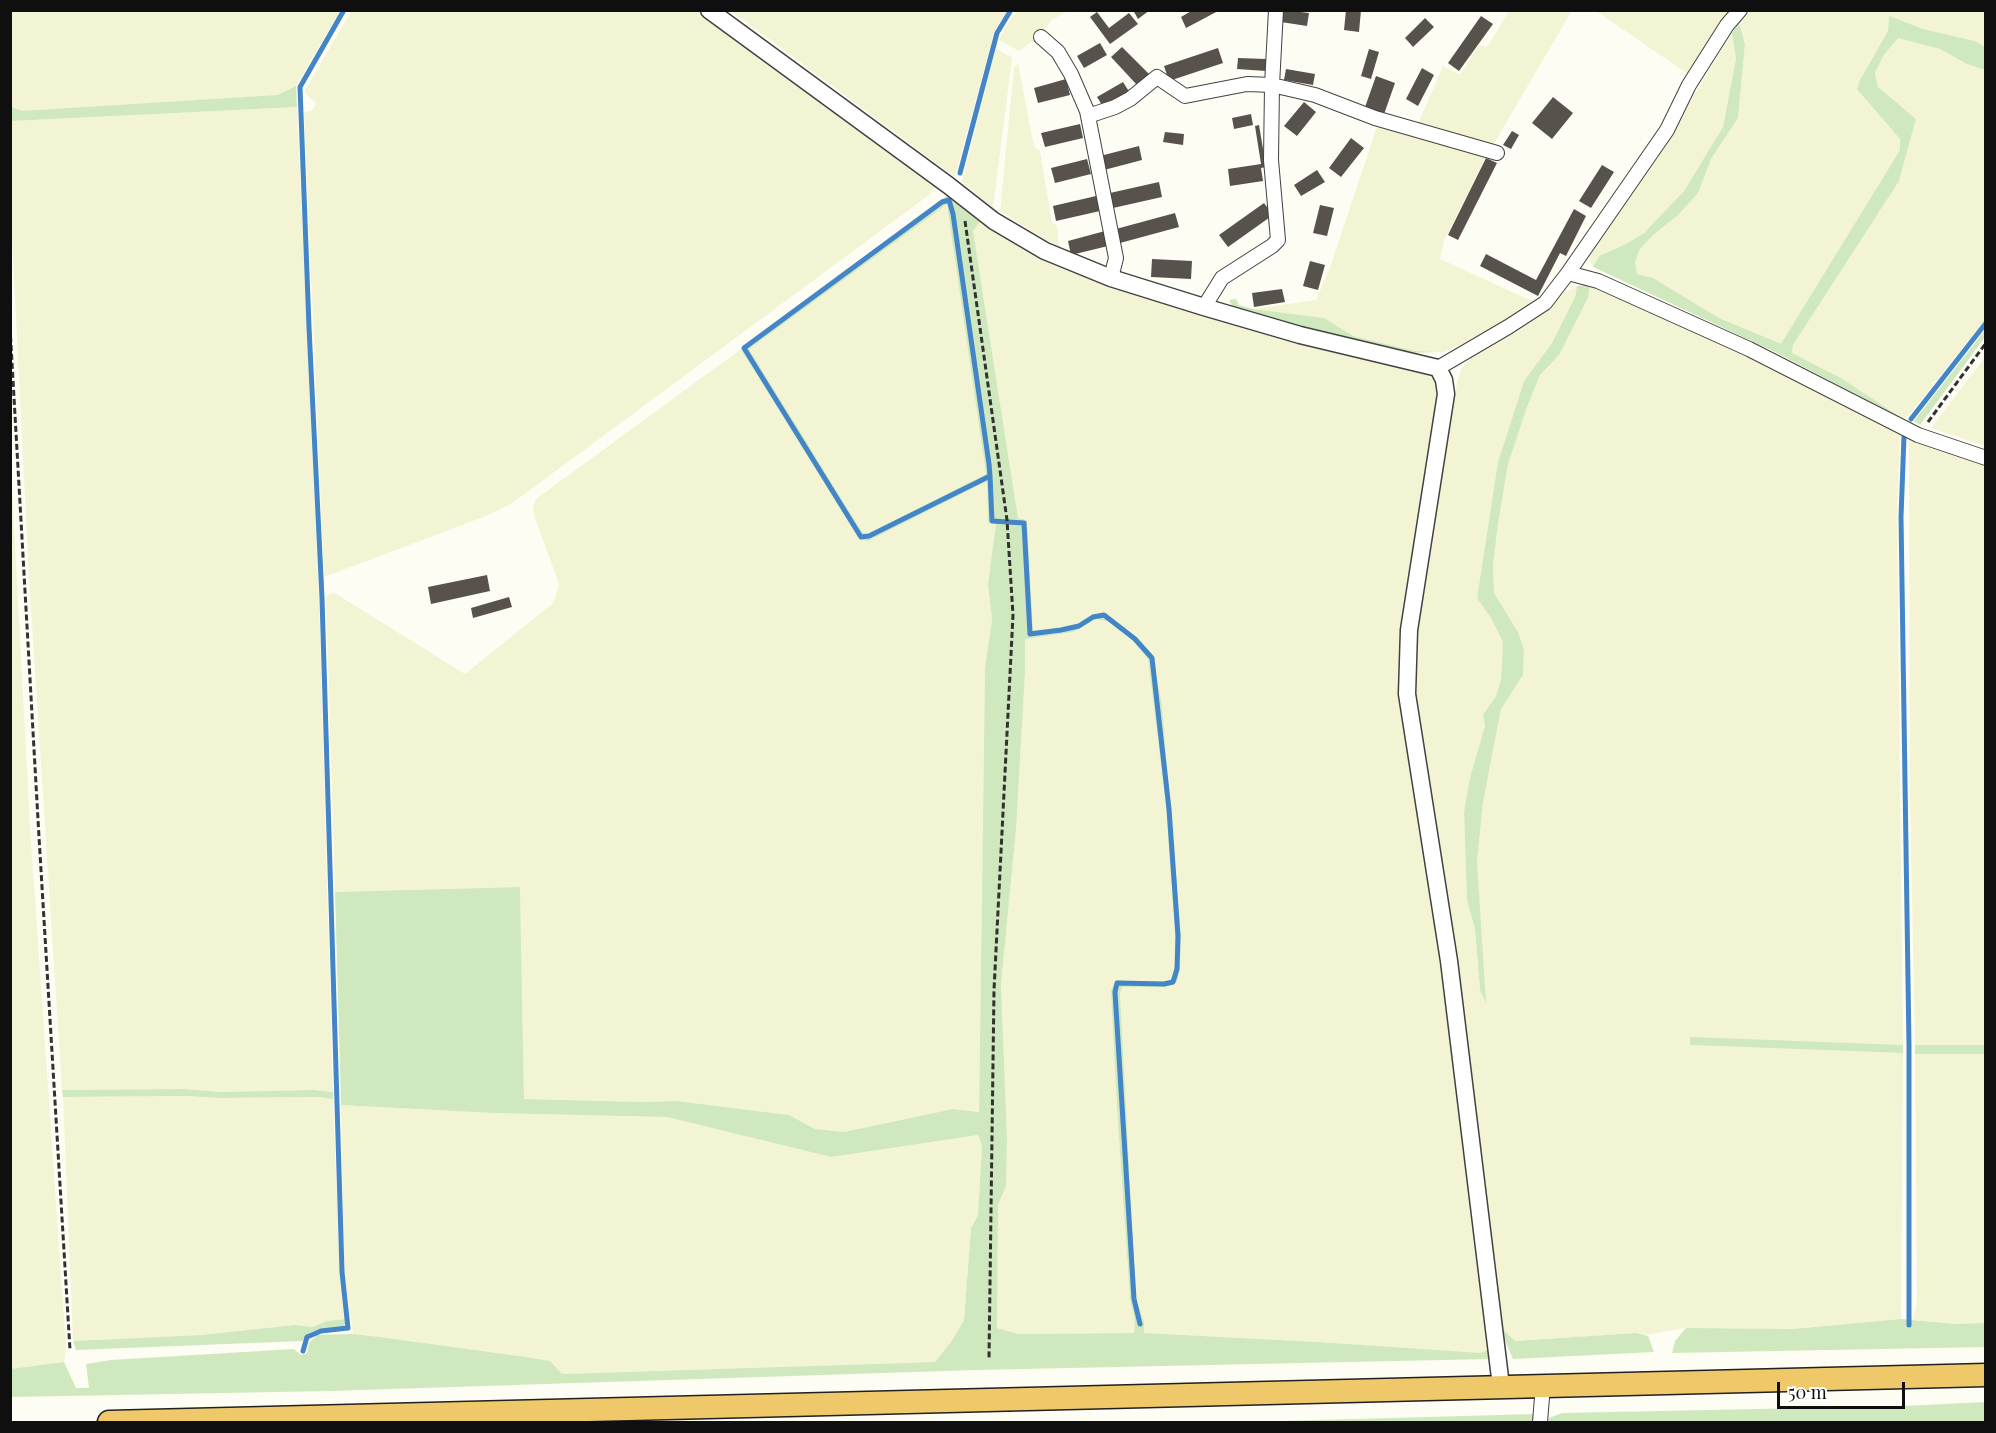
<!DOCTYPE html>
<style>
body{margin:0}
#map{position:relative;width:1996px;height:1433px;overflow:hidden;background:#fefdf3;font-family:"Playfair Display",serif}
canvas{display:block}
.frame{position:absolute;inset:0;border:12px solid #0f0f0f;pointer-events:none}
.scale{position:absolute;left:1777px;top:1382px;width:128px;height:27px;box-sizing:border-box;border:3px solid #0f0f0f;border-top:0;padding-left:8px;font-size:18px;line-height:21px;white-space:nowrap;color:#0f0f0f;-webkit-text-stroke:4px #fff;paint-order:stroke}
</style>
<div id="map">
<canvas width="1996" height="1433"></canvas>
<div class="frame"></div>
<div class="scale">50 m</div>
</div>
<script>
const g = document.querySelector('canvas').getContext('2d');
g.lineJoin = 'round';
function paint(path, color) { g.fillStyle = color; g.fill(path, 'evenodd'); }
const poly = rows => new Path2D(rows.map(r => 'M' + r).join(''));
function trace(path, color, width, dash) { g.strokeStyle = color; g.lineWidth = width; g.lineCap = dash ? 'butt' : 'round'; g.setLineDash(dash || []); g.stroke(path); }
const farmland = poly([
 [1569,10,1571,12,1492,147,1418,124,1443,66,1460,75,1479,45,1487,47,1509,11],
 [11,11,340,11,296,86,277,95,21,112,11,107],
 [351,11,697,11,934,187,929,195,511,504,486,516,324,577,304,112,312,111,316,103,304,92],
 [731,11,1008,11,994,32,955,177],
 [1016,11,1067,11,1052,20,1037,38,1019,51,999,40,1002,33],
 [1596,11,1733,11,1717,29,1688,74],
 [1750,11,1985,11,1985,47,1975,41,1923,29,1889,17,1888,31,1860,80,1857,88,1900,139,1900,150,1781,345,1719,318,1653,278,1637,274,1635,262,1640,249,1653,235,1677,216,1711,159,1738,118,1745,44,1739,23],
 [1732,33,1736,59,1723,127,1684,191,1644,233,1626,244,1599,256,1593,267,1589,258,1593,248,1672,131],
 [1898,38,1940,49,1967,64,1985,70,1985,320,1907,417,1903,419,1841,378,1792,353,1793,345,1899,181,1916,119,1878,87,1875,73,1883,56],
 [996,48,1012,58,993,208,962,182],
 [1018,63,1034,147,1040,151,1052,222,1057,226,1059,248,1000,211,1014,68],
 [297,107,319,599,333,1092,314,1090,220,1092,184,1089,62,1090,29,577,11,218,10,121],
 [1378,124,1486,156,1444,241,1440,259,1534,302,1505,322,1445,352,1415,351,1352,336,1324,318,1253,309,1316,300,1331,265],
 [947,203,986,474,868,534,862,532,749,349],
 [980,222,1065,268,1434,375,1440,387,1402,663,1491,1349,1480,1354,1318,1342,1144,1333,1144,1322,1136,1298,1120,993,1121,987,1164,987,1173,985,1181,935,1162,705,1153,658,1105,613,1093,614,1076,624,1059,628,1033,630,1027,520,1018,518,973,231],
 [1590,284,1780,368,1900,434,1897,518,1903,1045,1690,1038,1690,1045,1903,1053,1901,1319,1793,1329,1686,1328,1644,1335,1636,1333,1515,1341,1498,1323,1415,697,1414,665,1420,613,1454,395,1461,369,1475,353,1553,299,1577,286,1575,297,1552,343,1524,381,1498,462,1477,597,1491,618,1503,642,1501,680,1496,696,1483,715,1485,726,1464,812,1467,900,1475,929,1480,990,1485,1001,1477,862,1483,801,1501,709,1523,675,1524,649,1518,632,1494,593,1493,565,1498,524,1508,464,1527,407,1540,375,1559,355,1588,298],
 [741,349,859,539,868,540,987,480,988,523,996,524,988,584,992,620,985,667,979,1112,953,1109,844,1132,815,1129,789,1115,677,1101,642,1102,524,1099,520,887,335,892,326,597,333,592,465,674,552,604,556,595,559,584,535,518,533,507,536,499],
 [1985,357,1985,446,1931,428],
 [1909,438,1985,464,1985,1045,1915,1045,1910,800],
 [10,450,30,827,66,1347,64,1362,11,1369],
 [1096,619,1110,622,1131,639,1148,659,1166,806,1175,935,1175,966,1171,979,1164,982,1116,980,1118,1124,1130,1299,1135,1321,1134,1333,1018,1334,997,1328,998,1204,1006,1186,1007,1140,1001,984,1016,829,1025,673,1025,639,1073,632],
 [1915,1054,1985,1054,1985,1323,1955,1324,1913,1320,1917,1301],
 [186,1096,220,1098,319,1097,333,1099,340,1276,346,1319,327,1321,312,1327,295,1325,201,1335,73,1341,63,1097],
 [341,1105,493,1113,667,1117,831,1157,978,1135,982,1146,978,1215,971,1228,964,1320,951,1342,935,1362,562,1374,549,1361,353,1334,344,1271]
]);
const green = poly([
 [1889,16,1923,29,1975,41,1985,47,1985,70,1967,64,1940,49,1898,38,1883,56,1875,73,1878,87,1916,119,1899,181,1793,345,1792,353,1841,378,1903,419,1775,352,1593,267,1599,256,1626,244,1644,233,1684,191,1723,127,1736,59,1732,33,1739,23,1745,44,1738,118,1711,159,1698,193,1677,216,1653,235,1640,249,1635,262,1637,274,1653,278,1719,318,1781,344,1900,150,1900,139,1857,89,1860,80,1888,31],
 [296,86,297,107,11,121,11,107,22,111,277,95],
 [948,195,980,222,973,231,1018,518,1027,520,1033,630,1059,628,1076,624,1093,614,1105,613,1135,636,1153,658,1162,705,1181,935,1180,969,1177,981,1173,985,1164,987,1122,987,1120,993,1136,1298,1144,1322,1144,1333,1318,1342,1480,1353,1491,1349,1489,1359,976,1370,330,1391,11,1397,10,1369,64,1362,76,1388,89,1388,86,1364,111,1360,294,1349,301,1355,307,1353,309,1343,317,1335,353,1334,379,1337,525,1357,550,1361,562,1374,935,1362,951,1342,964,1320,971,1228,978,1215,982,1146,978,1135,831,1157,667,1117,493,1113,341,1105,335,892,520,887,524,1099,642,1102,677,1101,789,1115,815,1129,844,1132,953,1109,979,1112,985,667,992,620,988,584,996,524,988,523,987,481,868,541,859,539,741,349],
 [947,204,986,474,868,534,862,532,749,349],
 [1096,619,1110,622,1131,639,1148,659,1166,806,1175,935,1175,966,1171,979,1164,982,1116,980,1111,991,1118,1124,1130,1299,1135,1321,1134,1333,1018,1334,997,1328,998,1205,1006,1186,1007,1140,1001,984,1016,829,1025,673,1025,639,1073,632],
 [1590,284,1588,298,1559,355,1540,375,1527,407,1508,464,1498,524,1493,565,1494,593,1518,632,1524,649,1523,675,1501,709,1483,802,1477,862,1486,1003,1480,990,1475,929,1467,900,1464,812,1470,778,1485,726,1483,715,1496,696,1501,680,1503,642,1491,618,1477,598,1498,462,1524,381,1552,343,1575,297,1577,286],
 [1236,299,1239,305,1253,309,1324,318,1353,336,1415,351,1438,352,1410,353,1351,340,1256,314,1232,306,1229,300],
 [1985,330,1985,337,1920,425,1914,421],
 [1690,1037,1903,1045,1903,1053,1690,1045],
 [1915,1045,1985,1045,1985,1054,1915,1054],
 [184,1089,220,1092,314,1090,333,1092,333,1099,319,1097,220,1098,186,1096,63,1097,62,1090],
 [346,1319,345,1327,320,1329,309,1333,302,1341,76,1350,73,1341,201,1335,295,1325,312,1327,327,1321],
 [1901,1319,1955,1324,1985,1323,1985,1347,1672,1353,1675,1341,1686,1328,1793,1329],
 [1498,1324,1515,1341,1636,1333,1648,1336,1654,1352,1513,1359],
 [1985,1402,1985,1422,1548,1422,1549,1418,1562,1413,1904,1406],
 [1536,1414,1536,1422,1246,1422]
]);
const stream = poly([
 [960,173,997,33,1011,10],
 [1911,419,1986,323],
 [1904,436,1901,517,1909,1046,1909,1325],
 [990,476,869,536,861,537,744,348,942,202,949,200,953,214,989,464,990,476,992,521,1024,523,1030,634,1061,630,1079,626,1093,617,1104,615,1135,639,1152,658,1169,809,1178,936,1177,969,1173,982,1164,984,1117,983,1115,992,1134,1299,1140,1324],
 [303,1351,307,1337,321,1331,348,1328,342,1272,322,598,309,327,300,87,344,10]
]);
const building = poly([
 [1133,10,1150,10,1138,19],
 [1193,10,1220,10,1186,28,1181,17],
 [1283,10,1309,13,1307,26,1281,22],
 [1346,10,1361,10,1359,32,1344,30],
 [1097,12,1109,28,1129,13,1138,24,1110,44,1090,17],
 [1481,16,1493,24,1459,71,1448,63],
 [1425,18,1434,27,1413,47,1405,38],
 [1100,43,1107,55,1084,68,1077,56],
 [1122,47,1149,74,1137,85,1111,57],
 [1218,48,1223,63,1169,81,1164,66],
 [1369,49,1379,52,1371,79,1361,76],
 [1238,58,1266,59,1266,71,1237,69],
 [1422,68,1434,75,1418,106,1406,99],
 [1286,69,1315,74,1313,85,1284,80],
 [1376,76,1395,83,1383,117,1364,110],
 [1066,79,1070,95,1038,103,1034,88],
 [1123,82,1130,93,1104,108,1097,97],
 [1553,97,1573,113,1552,139,1532,123],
 [1304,102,1316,112,1297,136,1284,126],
 [1251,114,1253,125,1234,129,1232,118],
 [1080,124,1083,138,1045,147,1041,133],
 [1259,125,1266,167,1261,168,1263,181,1230,186,1228,169,1261,164,1255,126],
 [1512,131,1519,135,1511,149,1503,145],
 [1165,132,1184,134,1183,145,1163,142],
 [1351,138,1364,148,1341,177,1329,168],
 [1139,146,1142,160,1104,170,1100,156],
 [1486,158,1497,163,1458,240,1448,235],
 [1087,159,1091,174,1055,183,1051,168],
 [1602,165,1614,172,1591,208,1579,201],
 [1317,170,1325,182,1301,196,1294,185],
 [1159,182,1162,197,1113,208,1110,193],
 [1096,196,1100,211,1056,221,1053,206],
 [1264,203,1273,215,1228,247,1219,235],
 [1320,205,1334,208,1327,236,1313,233],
 [1574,209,1586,216,1566,256,1560,253,1538,296,1480,266,1486,254,1536,280],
 [1175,213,1179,227,1120,243,1116,229],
 [1105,231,1108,246,1071,255,1068,241],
 [1152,259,1192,261,1191,279,1151,277],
 [1310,261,1325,265,1318,290,1303,286],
 [1282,289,1285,302,1254,307,1252,293],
 [487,575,490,591,431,604,428,587],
 [509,597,512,607,473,618,471,608]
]);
const path = poly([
 [965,221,1007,520,1013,615,994,990,989,1358],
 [10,327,39,837,70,1350],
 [1928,422,1986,343]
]);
const minor = poly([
 [1041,37,1058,52,1071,74,1087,111,1116,258,1111,278],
 [1088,116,1115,107,1130,99,1157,77,1185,96,1247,84,1272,85,1315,95,1375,118,1497,153],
 [1568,273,1598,281,1749,349,1918,435,1986,458],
 [1204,307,1222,278,1272,246,1278,240,1271,160,1272,85,1276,10],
 [1438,368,1508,327,1545,303,1568,273,1667,130,1689,85,1727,25,1740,10],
 [1540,1422,1543,1385]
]);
const tertiary = poly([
 [709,10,948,185,994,221,1045,251,1111,278,1204,307,1300,335,1438,368,1444,380,1446,394,1409,630,1407,694,1449,961,1501,1386]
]);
const trunk = poly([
 [109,1422,1986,1375]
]);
paint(farmland, '#f3f4d3');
paint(green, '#cfe8bd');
trace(stream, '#4485c7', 5);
paint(building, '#58524c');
trace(minor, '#424242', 16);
trace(tertiary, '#424242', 19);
trace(trunk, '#202020', 25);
trace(path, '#313131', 3, [6, 3]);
trace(minor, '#fff', 14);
trace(tertiary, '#fff', 16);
trace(trunk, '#efc869', 22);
</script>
